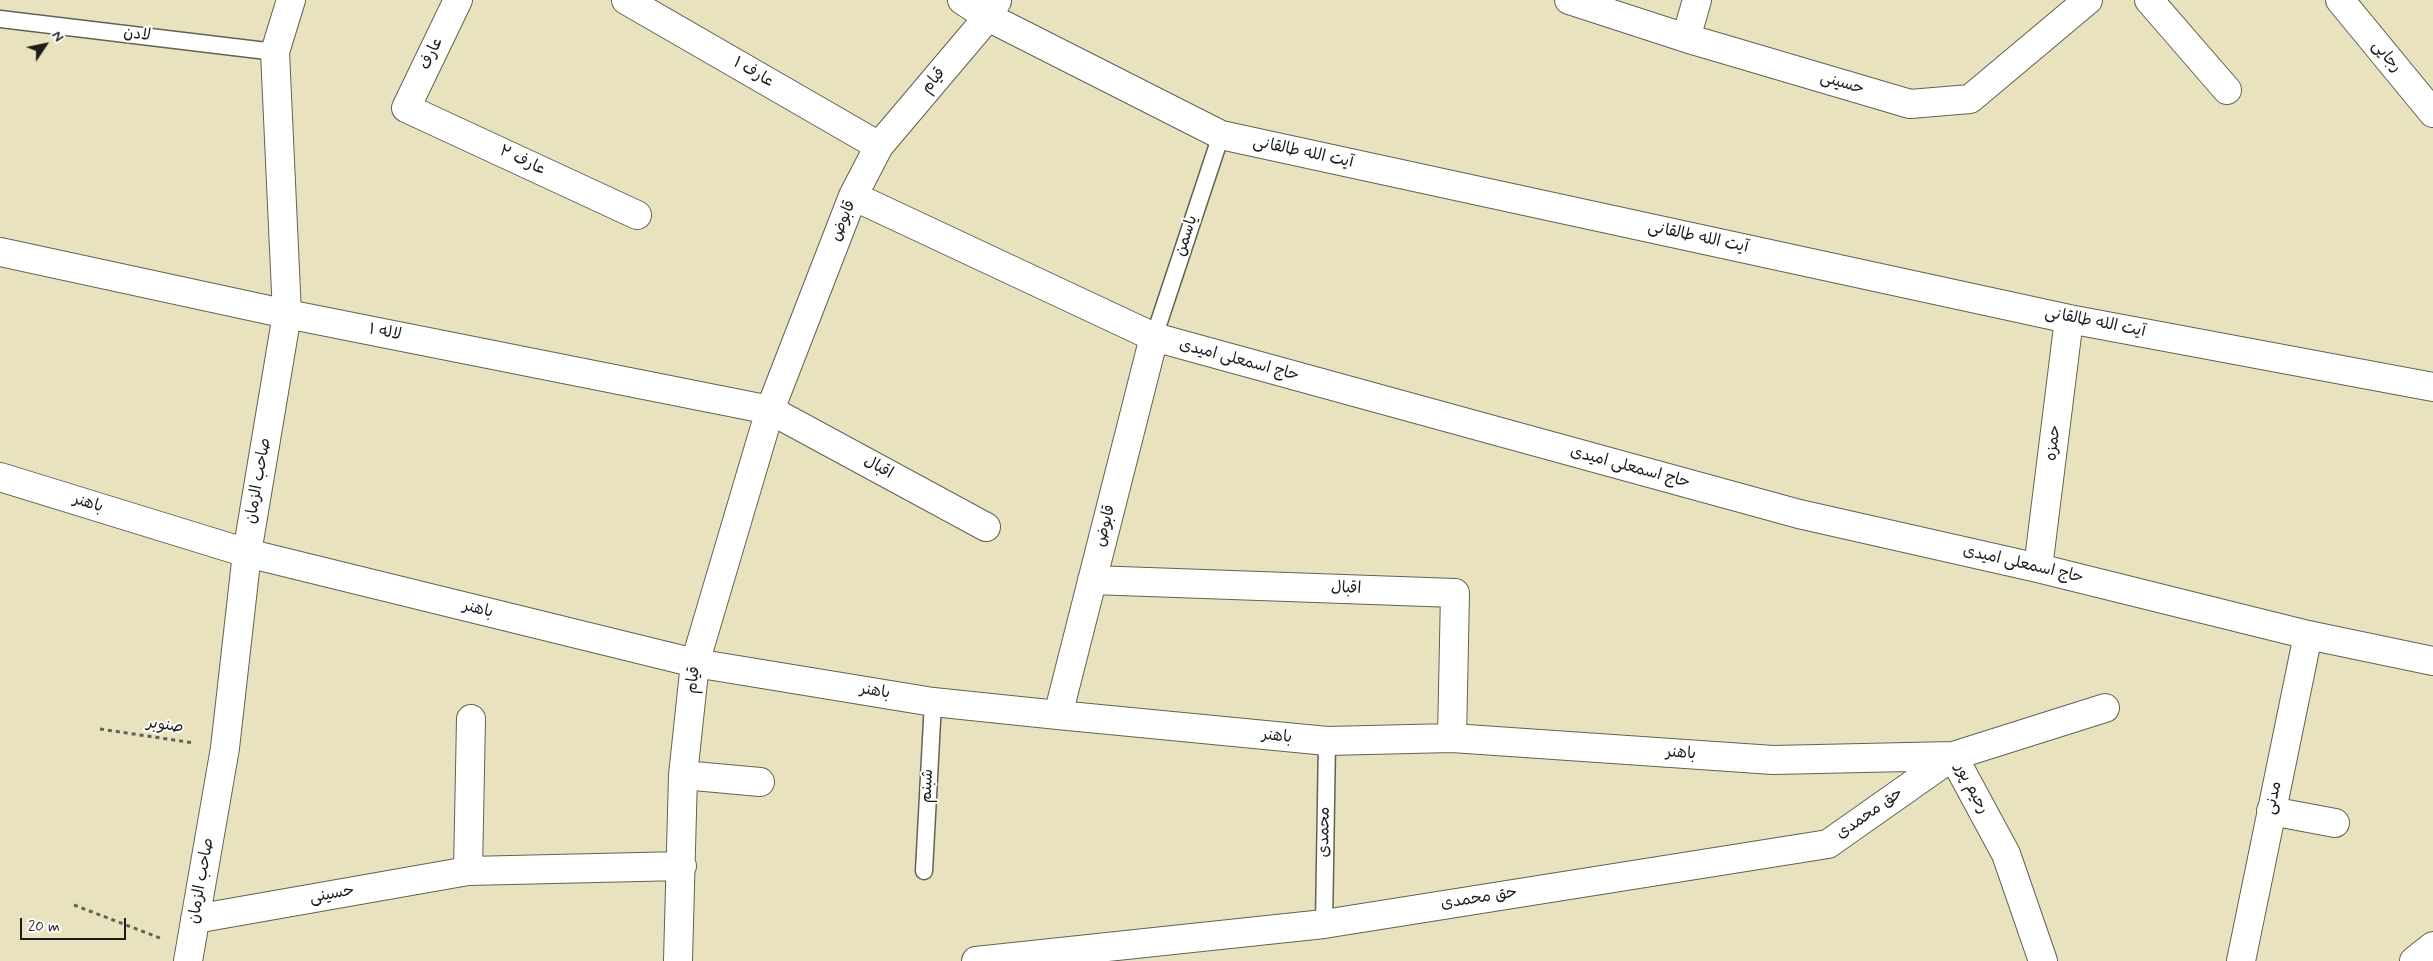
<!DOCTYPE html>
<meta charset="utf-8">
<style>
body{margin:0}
#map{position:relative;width:2433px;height:961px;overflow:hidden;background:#e8e2bf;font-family:Mynerve,sans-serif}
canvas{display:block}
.north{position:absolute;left:20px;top:20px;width:50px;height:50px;-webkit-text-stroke:4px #fff;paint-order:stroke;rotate:56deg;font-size:14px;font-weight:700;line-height:20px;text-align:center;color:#1c1c1c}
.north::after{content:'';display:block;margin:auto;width:18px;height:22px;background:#1c1c1c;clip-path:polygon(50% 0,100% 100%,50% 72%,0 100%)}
.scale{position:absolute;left:20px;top:918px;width:106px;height:22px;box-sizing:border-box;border:2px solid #1c1c1c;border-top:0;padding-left:6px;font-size:15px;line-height:18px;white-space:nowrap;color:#1c1c1c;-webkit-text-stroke:4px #fff;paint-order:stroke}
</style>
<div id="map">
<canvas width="2433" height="961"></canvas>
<div class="north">N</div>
<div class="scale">20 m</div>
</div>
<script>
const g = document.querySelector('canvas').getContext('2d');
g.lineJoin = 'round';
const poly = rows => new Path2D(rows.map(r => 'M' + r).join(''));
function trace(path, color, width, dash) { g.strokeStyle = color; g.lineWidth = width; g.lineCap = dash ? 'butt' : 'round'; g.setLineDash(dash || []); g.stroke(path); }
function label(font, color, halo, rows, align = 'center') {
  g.font = font + ' Mynerve,"Playpen Sans Arabic",sans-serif'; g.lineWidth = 4; g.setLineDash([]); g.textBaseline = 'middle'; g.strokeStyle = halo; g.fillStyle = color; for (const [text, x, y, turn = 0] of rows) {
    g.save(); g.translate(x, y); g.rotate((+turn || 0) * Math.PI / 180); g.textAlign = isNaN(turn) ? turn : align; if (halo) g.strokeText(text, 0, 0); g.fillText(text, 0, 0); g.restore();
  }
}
const path = poly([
 [100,729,194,743],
 [74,905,160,938]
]);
const lane = poly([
 [0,19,275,52],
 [1154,337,1221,135],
 [924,871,933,702],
 [1324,924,1327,741]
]);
const street = poly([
 [458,0,406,108,637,215],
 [626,0,879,146],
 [962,0,988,17,1221,135,2069,319,2433,387],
 [1569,0,1686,38,1910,104,1970,99,2088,0],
 [2149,0,2227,90],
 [2340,0,2433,113],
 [1686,38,1697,0],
 [853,196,1154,337,1799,514,2038,568,2308,635,2433,661],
 [0,252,287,314,770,410,986,527],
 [0,477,247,553,695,663,933,702,1058,715,1327,741,1452,738,1773,760,1953,756,2105,708],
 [2038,568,2069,319],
 [1092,580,1455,593,1452,738],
 [1058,715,1154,337],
 [1953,756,2006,854,2043,961],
 [683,775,760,782],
 [2271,811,2335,823],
 [468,871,471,719],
 [195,919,468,871,682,866],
 [188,961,225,748,247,553,287,314,275,52,291,0],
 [678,961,683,775,695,663,770,410,853,196,879,146,988,17,997,1],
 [976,961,1324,924,1828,844,1953,756],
 [2241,961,2308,635],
 [2414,961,2433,946]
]);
const streetNames = [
 ["لادن",137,35,7],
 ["عارف",432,54,-64],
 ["رجایی",2386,57,50],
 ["عارف ۱",753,73,30],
 ["قیام",934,81,-50],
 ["حسینی",1842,84,16],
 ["آیت الله طالقانی",1303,153,12],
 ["عارف ۲",522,161,25],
 ["قابوض",844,221,-68],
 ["یاسمن",1187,236,-72],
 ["آیت الله طالقانی",1698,238,12],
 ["آیت الله طالقانی",2095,323,11],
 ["لاله ۱",385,333,11],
 ["حاج اسمعلی امیدی",1239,361,15],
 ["حمزه",2054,443,-83],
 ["اقبال",878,468,29],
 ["حاج اسمعلی امیدی",1630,468,15],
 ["صاحب الزمان",259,481,-80],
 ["باهنر",88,504,17],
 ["قابوض",1106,526,-76],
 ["حاج اسمعلی امیدی",2023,565,13],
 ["اقبال",1346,589,2],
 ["باهنر",478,610,14],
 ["قیام",694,680,-83],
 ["باهنر",875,692,9],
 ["صنوبر",165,726,8],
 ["باهنر",1277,737,6],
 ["باهنر",1681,754,4],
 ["شبنم",928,786,-87],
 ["رحیم پور",1971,789,62],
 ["مدنی",2274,798,-78],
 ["حق محمدی",1870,814,-35],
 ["محمدی",1325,832,-89],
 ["صاحب الزمان",202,881,-80],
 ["حسینی",332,895,-10],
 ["حق محمدی",1479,899,-9]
];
trace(lane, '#636155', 19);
trace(street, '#636155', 30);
trace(path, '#636155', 3, [4, 4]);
trace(lane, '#fff', 16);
trace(street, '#fff', 28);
label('16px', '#1c1c1c', '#fff', streetNames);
</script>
